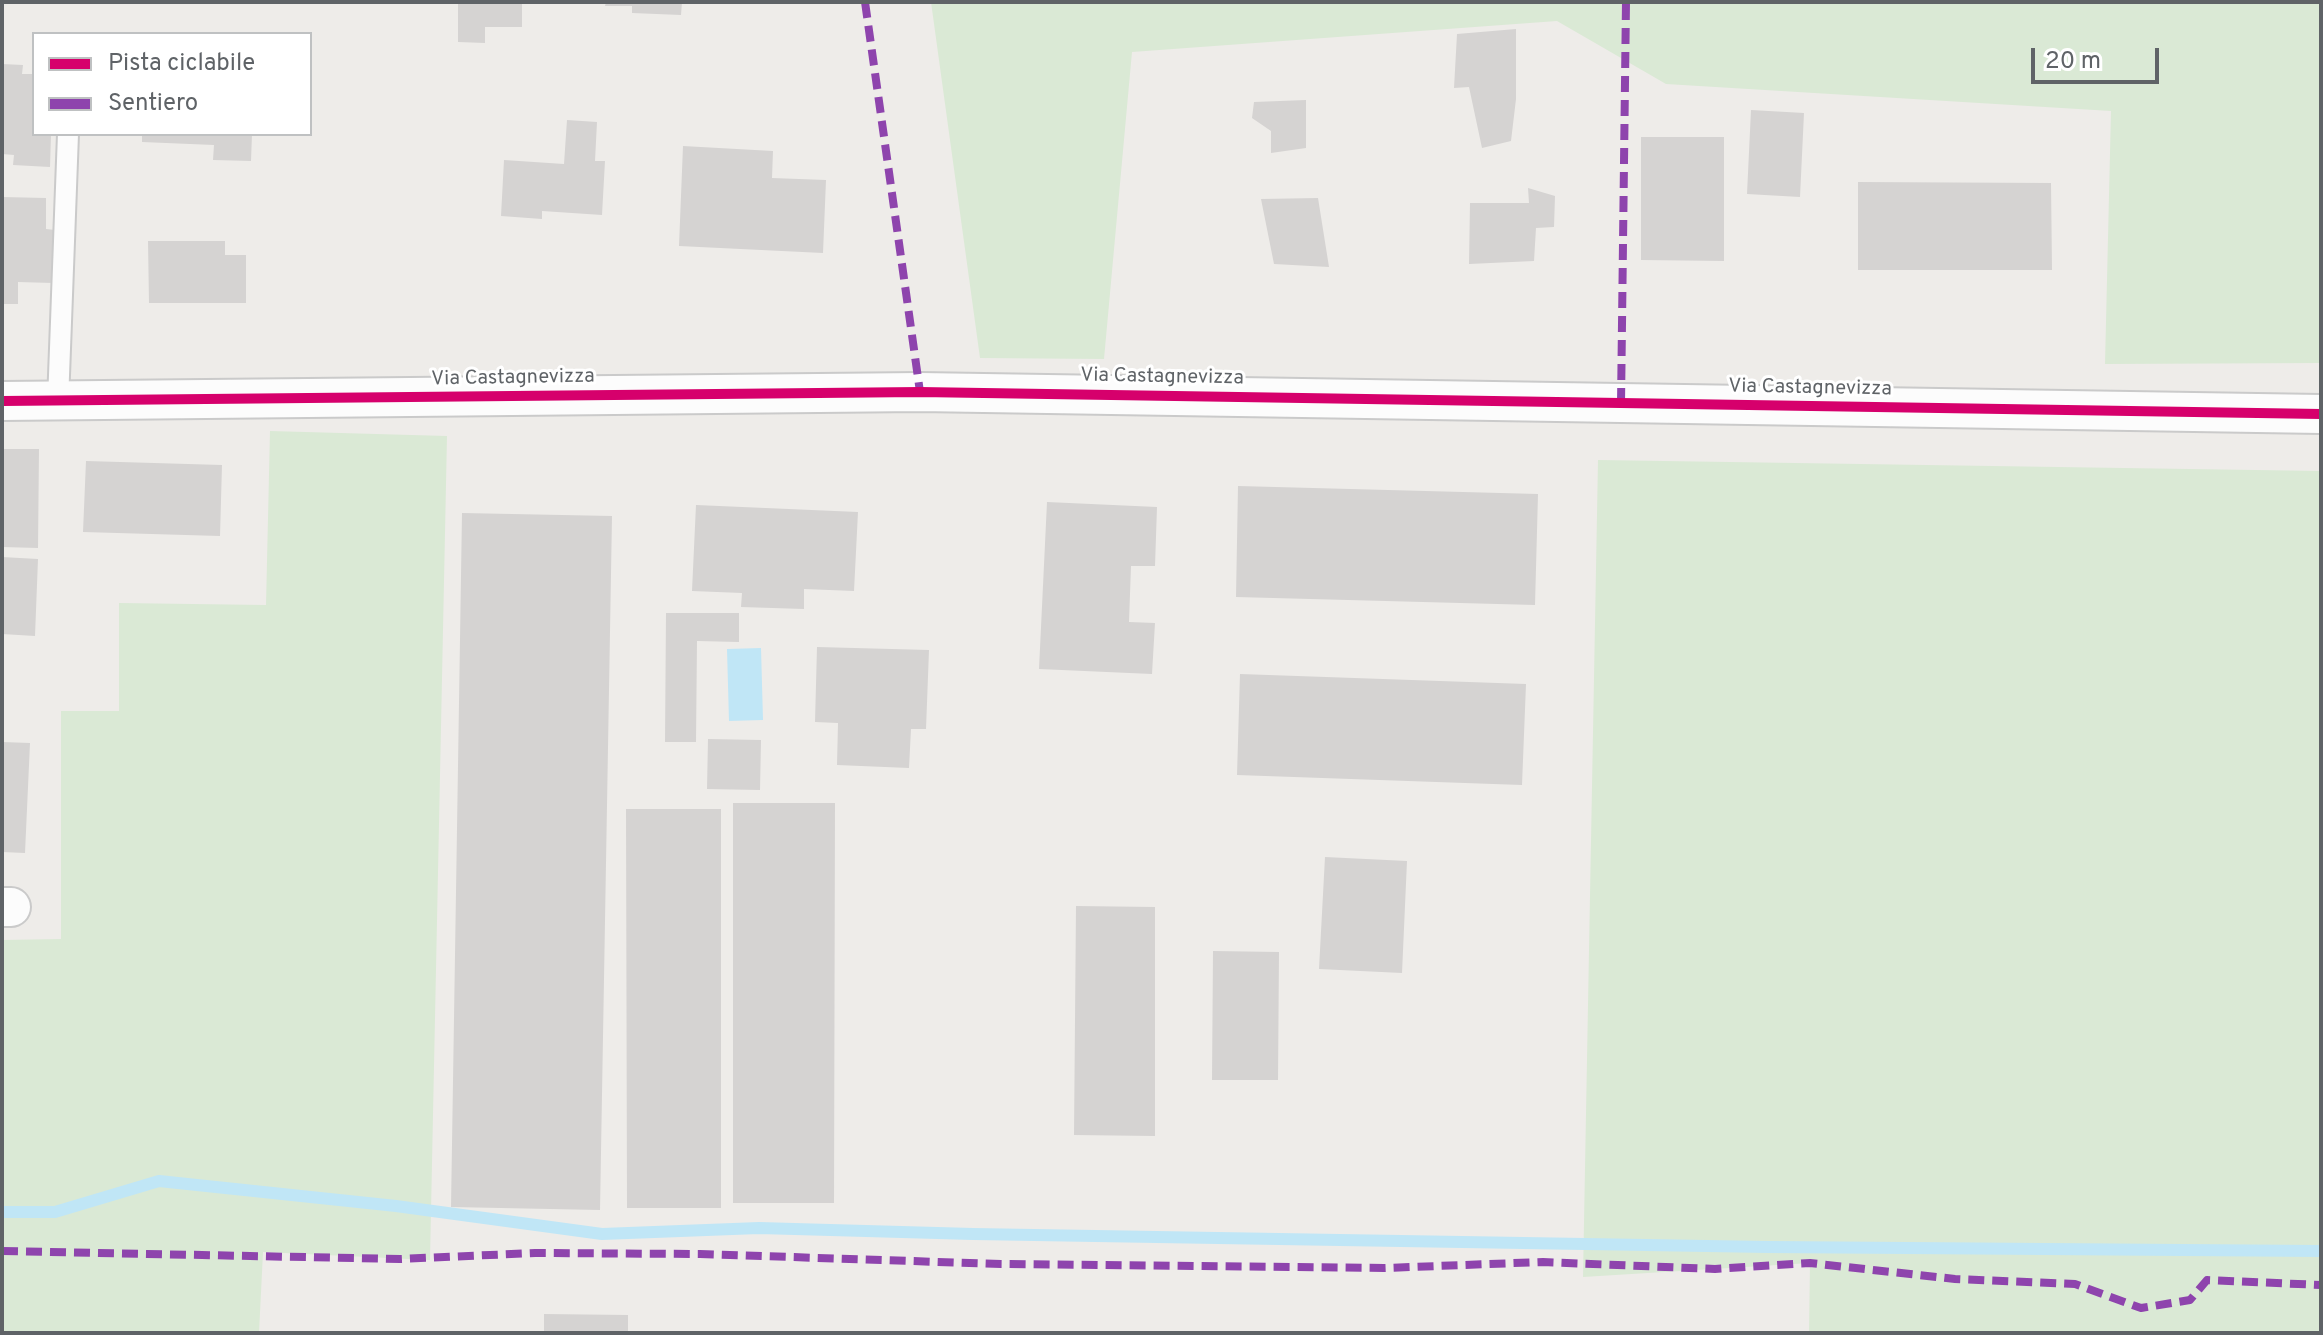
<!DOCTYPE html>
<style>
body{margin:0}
#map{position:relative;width:2323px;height:1335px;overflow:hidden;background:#eeece9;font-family:Overpass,sans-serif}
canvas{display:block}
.frame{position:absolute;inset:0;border:4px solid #5f6367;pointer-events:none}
.legend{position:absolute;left:32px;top:32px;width:280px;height:104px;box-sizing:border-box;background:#fff;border:2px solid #bfc1c2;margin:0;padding:10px 14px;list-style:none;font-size:24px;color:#5f6367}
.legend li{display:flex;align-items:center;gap:16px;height:40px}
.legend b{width:40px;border:2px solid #bfc1c2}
.scale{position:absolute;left:2031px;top:48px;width:128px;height:36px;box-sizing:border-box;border:4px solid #5f6367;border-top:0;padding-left:10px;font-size:24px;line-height:28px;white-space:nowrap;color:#5f6367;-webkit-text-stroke:6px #fff;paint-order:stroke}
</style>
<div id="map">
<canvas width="2323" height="1335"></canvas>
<div class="frame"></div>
<ul class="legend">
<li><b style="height:10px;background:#d6006c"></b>Pista ciclabile</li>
<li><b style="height:10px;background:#8e44ad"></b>Sentiero</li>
</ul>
<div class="scale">20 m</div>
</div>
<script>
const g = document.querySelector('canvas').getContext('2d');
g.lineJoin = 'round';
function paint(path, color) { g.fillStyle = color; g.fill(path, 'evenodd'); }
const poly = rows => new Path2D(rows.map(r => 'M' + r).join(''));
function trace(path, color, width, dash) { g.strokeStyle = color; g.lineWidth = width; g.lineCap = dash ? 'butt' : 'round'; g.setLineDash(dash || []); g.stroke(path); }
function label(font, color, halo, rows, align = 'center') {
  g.font = font + ' Overpass,sans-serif'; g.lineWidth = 6; g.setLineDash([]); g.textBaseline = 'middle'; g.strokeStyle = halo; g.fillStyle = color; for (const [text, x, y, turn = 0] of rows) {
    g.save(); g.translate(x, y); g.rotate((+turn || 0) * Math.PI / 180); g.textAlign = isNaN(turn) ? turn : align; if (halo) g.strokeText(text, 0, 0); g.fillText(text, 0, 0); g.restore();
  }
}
const green = poly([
 [931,2,2321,2,2321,363,2105,364,2111,111,1666,84,1557,21,1132,52,1104,359,980,358],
 [270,431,447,436,430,1260,263,1252,259,1333,2,1333,2,940,61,939,61,711,119,711,119,603,266,605],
 [1598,460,2321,471,2321,1333,1809,1333,1810,1263,1583,1277]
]);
const water = poly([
 [761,648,763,720,729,721,727,649]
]);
const stream = poly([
 [2,1212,55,1212,159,1181,396,1206,602,1234,759,1228,973,1234,1768,1247,2321,1251]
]);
const building = poly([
 [458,2,522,2,522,27,485,27,485,43,458,42],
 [606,2,682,2,681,15,632,13,632,6,605,6],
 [1516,29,1516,99,1511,141,1482,148,1469,87,1454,88,1457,34],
 [2,64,23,65,22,74,34,74,34,134,51,134,50,167,13,165,14,155,2,154],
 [1306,100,1306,148,1271,153,1271,131,1252,118,1254,102],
 [1751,110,1804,113,1800,197,1747,194],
 [567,120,597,122,595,161,605,161,602,215,542,211,542,219,501,216,504,160,564,164],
 [142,134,252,134,251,161,213,160,214,145,142,142],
 [1641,137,1724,137,1724,261,1641,260],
 [683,146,773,151,772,178,826,180,823,253,679,246],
 [1858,182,2051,183,2052,270,1858,270],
 [1528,188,1555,196,1554,227,1536,228,1534,261,1469,264,1470,203,1529,203],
 [2,197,46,198,46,229,55,230,53,283,18,282,18,304,2,304],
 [1318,198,1329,267,1274,264,1261,199],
 [148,241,225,241,225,255,246,255,246,303,149,303],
 [2,449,39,449,38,548,2,547],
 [86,461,222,465,220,536,83,532],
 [1238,486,1538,494,1535,605,1236,597],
 [1047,502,1157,507,1155,566,1131,566,1129,622,1155,623,1152,674,1039,669],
 [696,505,858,512,854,591,804,589,804,609,741,607,742,593,692,591],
 [462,513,612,516,600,1210,451,1207],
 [2,557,38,559,35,636,2,634],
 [666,613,739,613,739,642,697,641,696,742,665,742],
 [817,647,929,650,926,729,911,729,909,768,837,765,838,723,815,722],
 [1240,674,1526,684,1522,785,1237,775],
 [708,739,761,740,760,790,707,789],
 [2,742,30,743,25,853,2,852],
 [733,803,835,803,834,1203,733,1203],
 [626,809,721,809,721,1208,627,1208],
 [1325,857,1407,861,1402,973,1319,969],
 [1076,906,1155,907,1155,1136,1074,1135],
 [1213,951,1279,952,1278,1080,1212,1080],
 [544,1314,628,1315,628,1333,544,1333]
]);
const lane = poly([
 [58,402,68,134]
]);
const street = poly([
 [2,401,920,392,2321,414],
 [2,907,11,907]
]);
const quiet = poly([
 [865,2,920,392],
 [1621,404,1626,2],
 [2,1251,400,1259,535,1253,700,1254,1001,1264,1384,1268,1543,1262,1715,1269,1810,1263,1955,1279,2075,1284,2141,1308,2190,1300,2207,1280,2321,1285]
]);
const cycleway = poly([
 [2,401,920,392,2321,414]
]);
const streetNames = [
 ["Via Castagnevizza",1162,378,1],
 ["Via Castagnevizza",513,379,-1],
 ["Via Castagnevizza",1810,389,1]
];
paint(green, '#dae9d5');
paint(water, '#c0e6f6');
trace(stream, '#c0e6f6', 12);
paint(building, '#d5d3d2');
trace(lane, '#cacaca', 24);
trace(street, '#cacaca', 42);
trace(lane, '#fcfcfc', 20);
trace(street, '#fcfcfc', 38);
trace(quiet, '#8e44ad', 8, [16, 8]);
trace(cycleway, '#d6006c', 10);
label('20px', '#5f6367', '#fff', streetNames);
</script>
